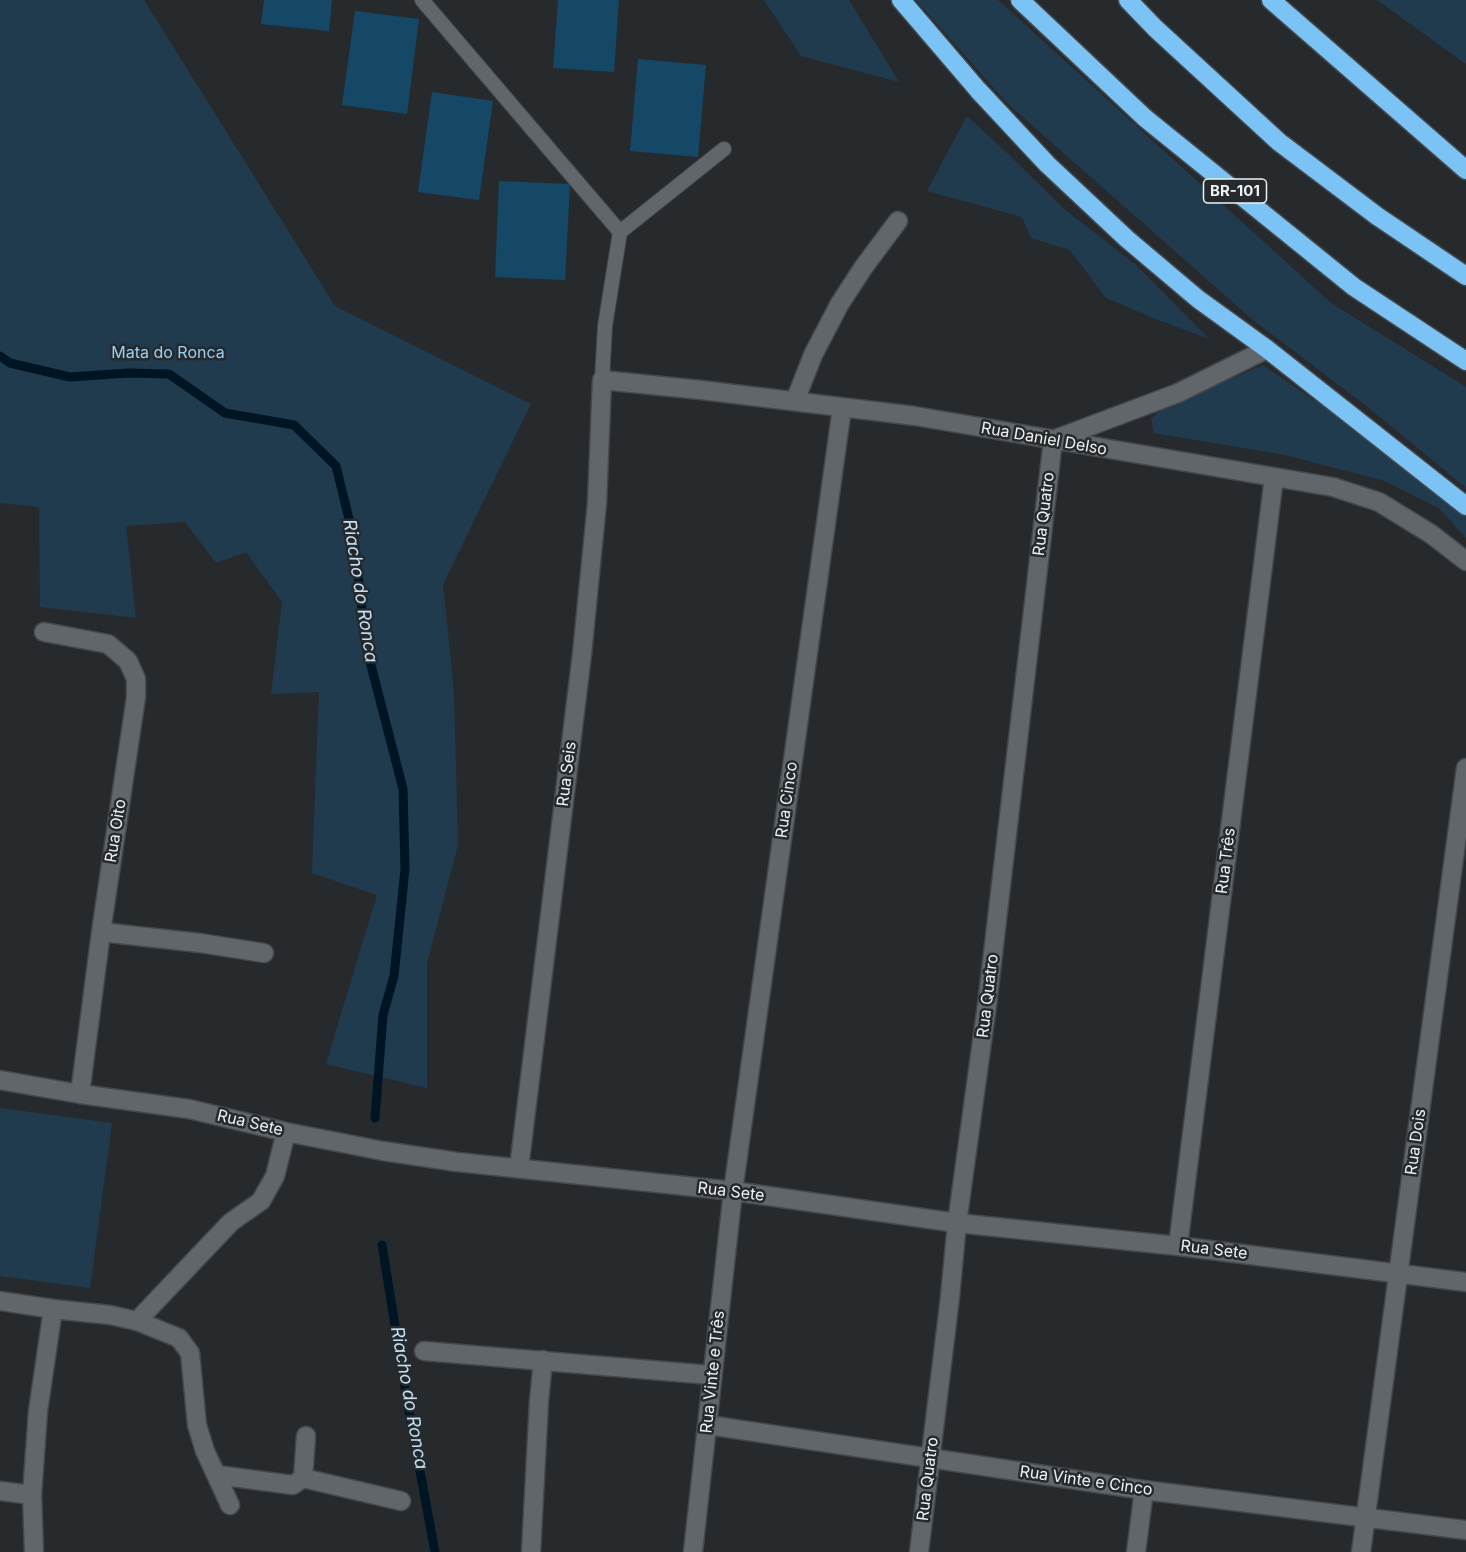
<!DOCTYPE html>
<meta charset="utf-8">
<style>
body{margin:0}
canvas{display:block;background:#262a2d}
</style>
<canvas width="1466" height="1552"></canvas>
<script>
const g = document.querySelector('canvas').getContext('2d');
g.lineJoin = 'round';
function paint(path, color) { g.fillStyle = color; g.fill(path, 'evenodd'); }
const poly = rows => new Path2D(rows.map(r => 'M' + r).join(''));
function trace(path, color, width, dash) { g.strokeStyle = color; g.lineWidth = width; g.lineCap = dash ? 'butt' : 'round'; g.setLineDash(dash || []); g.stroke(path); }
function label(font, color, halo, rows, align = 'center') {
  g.font = font + ' Inter,sans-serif'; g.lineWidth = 5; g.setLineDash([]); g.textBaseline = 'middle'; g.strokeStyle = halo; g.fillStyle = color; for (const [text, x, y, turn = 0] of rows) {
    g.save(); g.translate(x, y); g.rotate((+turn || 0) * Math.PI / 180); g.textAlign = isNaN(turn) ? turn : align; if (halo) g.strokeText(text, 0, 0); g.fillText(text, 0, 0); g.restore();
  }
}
const green = poly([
 [0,0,144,0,335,306,531,404,443,584,454,693,458,845,427,963,427,1088,326,1064,377,895,312,873,319,692,271,694,282,602,246,552,216,563,185,522,126,526,136,618,40,607,39,507,0,503],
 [764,0,849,0,899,82,801,56],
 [916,0,998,0,1331,303,1466,387,1466,488,1373,411,1253,320,1007,103],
 [1377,0,1466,0,1466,64],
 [967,116,1006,152,1064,209,1135,264,1209,339,1156,319,1106,298,1070,250,1031,238,1022,217,927,191],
 [1263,365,1398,458,1466,514,1466,538,1439,508,1385,481,1285,455,1154,433,1151,419,1161,409],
 [0,1108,112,1123,90,1288,0,1276]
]);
const stream = poly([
 [0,356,10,363,70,377,128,373,169,374,225,413,294,425,336,466,354,539,366,646,403,789,405,869,394,976,383,1015,375,1118],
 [382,1245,409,1412,435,1552]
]);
const building = poly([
 [264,0,332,0,329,31,261,24],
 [558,0,619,0,614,72,553,68],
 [355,11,419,19,407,114,342,105],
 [638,59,706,65,698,157,630,151],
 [432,92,493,101,479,200,418,192],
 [499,181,570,184,565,280,495,277]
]);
const lane = poly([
 [422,0,620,232],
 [602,380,605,326,620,232,724,149]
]);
const street = poly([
 [795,401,813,355,839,305,863,268,898,221],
 [44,632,108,644,128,661,136,679,136,697,101,932,80,1094],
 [101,932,200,943,264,953],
 [0,1080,80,1094,189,1109,286,1132,383,1151,457,1162,733,1191,957,1223,1178,1246,1466,1282],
 [519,1168,582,654,597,503,602,380,701,390,915,416,1333,487,1379,502,1431,534,1466,561],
 [1178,1246,1274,477],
 [0,1301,53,1309],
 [137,1321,231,1222,261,1201,275,1176,286,1132],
 [424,1351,711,1375],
 [708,1425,1144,1490,1466,1530],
 [217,1475,293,1485,303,1478,306,1436],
 [303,1478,401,1501],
 [0,1491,32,1495],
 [34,1552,32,1495,38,1411,53,1309,110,1315,137,1321,179,1338,190,1353,197,1425,205,1451,230,1505],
 [531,1552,539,1401,543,1360],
 [693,1552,733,1191,842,408],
 [919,1552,950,1297,957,1223,987,1005,1053,440,1178,393,1267,349],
 [1136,1552,1144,1490],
 [1361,1552,1466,768]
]);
const highway = poly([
 [901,0,978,90,1047,164,1127,239,1198,299,1267,349,1466,506],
 [1020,0,1145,118,1354,287,1466,361],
 [1128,0,1155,28,1279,142,1377,216,1466,276],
 [1271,0,1466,170]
]);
const shields = [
 [1235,191,63]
];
const shieldNames = [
 ["BR-101",1235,191]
];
const parkNames = [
 ["Mata do Ronca",168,353]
];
const streetNames = [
 ["Rua Daniel Delso",1044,439,10],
 ["Rua Quatro",1044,514,-83],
 ["Rua Seis",567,774,-83],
 ["Rua Cinco",787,800,-82],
 ["Rua Oito",116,831,-81],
 ["Rua Três",1226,861,-83],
 ["Rua Quatro",988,996,-83],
 ["Rua Sete",250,1123,13],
 ["Rua Dois",1416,1142,-82],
 ["Rua Sete",731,1192,7],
 ["Rua Sete",1214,1250,7],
 ["Rua Vinte e Três",713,1372,-84],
 ["Rua Quatro",928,1479,-83],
 ["Rua Vinte e Cinco",1086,1481,8]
];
const waterNames = [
 ["Riacho do Ronca",360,591,81],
 ["Riacho do Ronca",409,1398,80]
];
paint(green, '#203b4e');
trace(stream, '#001524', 9);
paint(building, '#154767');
trace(lane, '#45484b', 16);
trace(street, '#45484b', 21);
trace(highway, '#45484b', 21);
trace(lane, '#61666a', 14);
trace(street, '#61666a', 18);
trace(highway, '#7bc2f5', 18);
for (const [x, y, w] of shields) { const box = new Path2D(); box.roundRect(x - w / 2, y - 12, w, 24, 4.5); g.fillStyle = '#262a2d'; g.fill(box); trace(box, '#eff2f4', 1.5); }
label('bold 15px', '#eff2f4', null, shieldNames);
label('16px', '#96d0fa', '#262a2d', parkNames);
label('16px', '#eff2f4', '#262a2d', streetNames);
label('italic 18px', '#c4e0f5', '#262a2d', waterNames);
</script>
